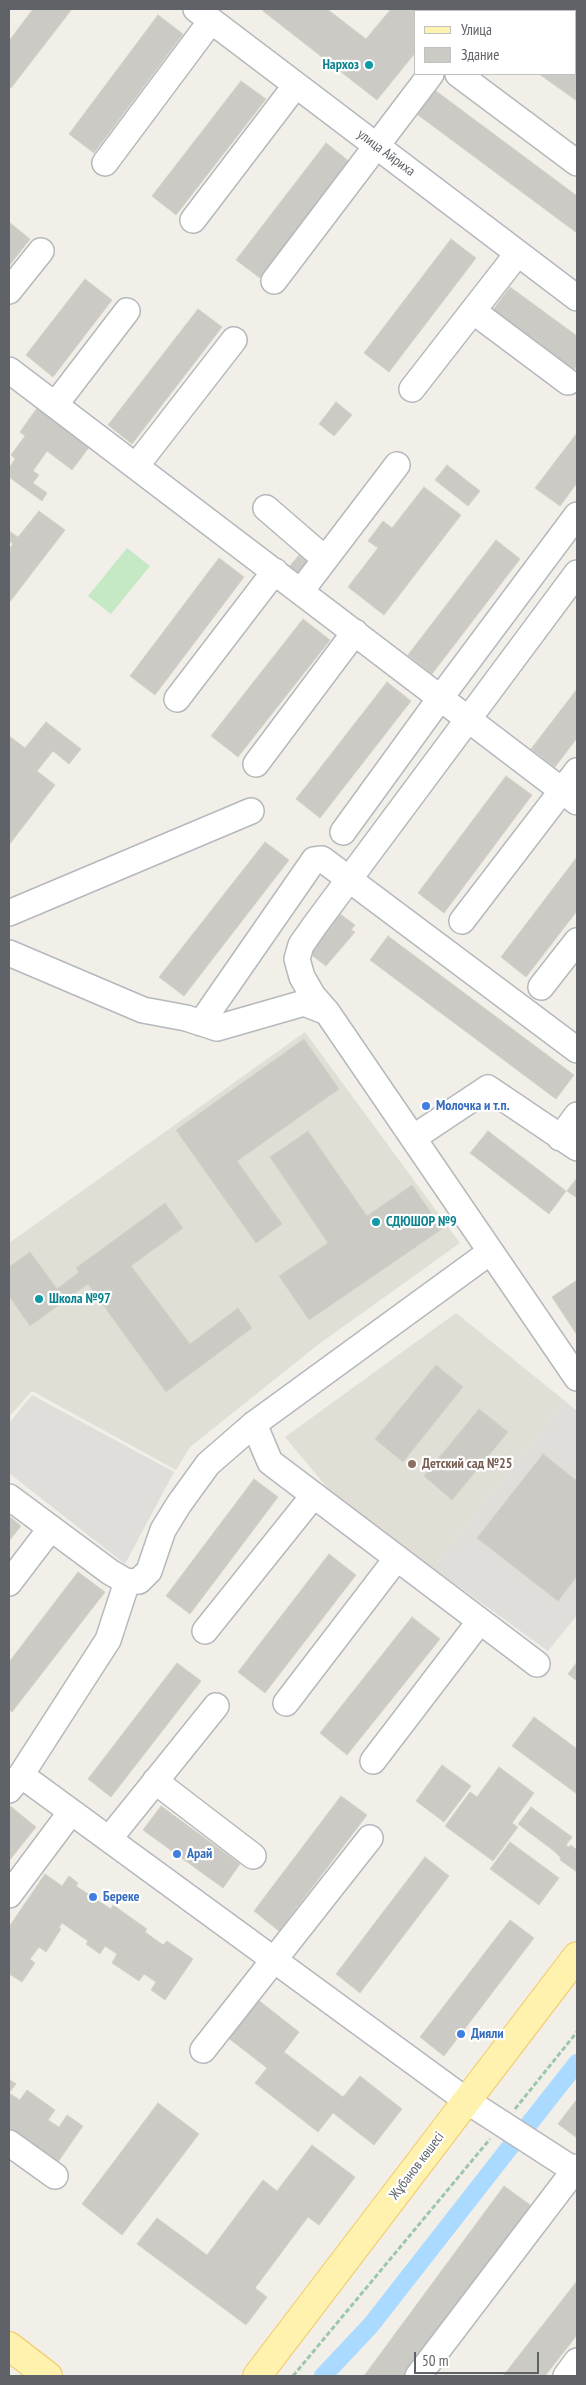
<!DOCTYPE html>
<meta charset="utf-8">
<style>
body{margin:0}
#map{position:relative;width:586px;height:2385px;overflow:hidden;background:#f1efe8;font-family:"PT Sans Narrow",sans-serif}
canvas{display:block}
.frame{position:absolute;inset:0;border:10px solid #5f6368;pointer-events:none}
.legend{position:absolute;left:414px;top:10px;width:162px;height:65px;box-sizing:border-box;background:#fff;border:1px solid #bfc1c3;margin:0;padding:6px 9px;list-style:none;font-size:15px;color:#5f6368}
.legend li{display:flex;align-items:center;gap:10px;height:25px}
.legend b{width:25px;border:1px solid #bfc1c3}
.scale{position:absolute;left:414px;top:2352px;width:125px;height:22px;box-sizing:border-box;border:2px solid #5f6368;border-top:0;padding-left:6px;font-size:15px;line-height:18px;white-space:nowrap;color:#5f6368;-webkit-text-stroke:4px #fff;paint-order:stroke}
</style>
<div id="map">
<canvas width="586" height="2385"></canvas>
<div class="frame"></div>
<ul class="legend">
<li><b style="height:6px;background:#fff2af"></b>Улица</li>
<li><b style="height:14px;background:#cccac5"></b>Здание</li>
</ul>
<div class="scale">50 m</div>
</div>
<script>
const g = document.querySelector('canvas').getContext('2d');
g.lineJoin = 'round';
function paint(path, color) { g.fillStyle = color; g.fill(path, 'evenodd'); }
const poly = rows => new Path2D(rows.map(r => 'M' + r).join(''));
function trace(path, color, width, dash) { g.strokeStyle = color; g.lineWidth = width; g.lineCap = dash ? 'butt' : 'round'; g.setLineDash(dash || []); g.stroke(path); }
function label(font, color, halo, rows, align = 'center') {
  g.font = font + ' "PT Sans Narrow",sans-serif'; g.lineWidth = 4.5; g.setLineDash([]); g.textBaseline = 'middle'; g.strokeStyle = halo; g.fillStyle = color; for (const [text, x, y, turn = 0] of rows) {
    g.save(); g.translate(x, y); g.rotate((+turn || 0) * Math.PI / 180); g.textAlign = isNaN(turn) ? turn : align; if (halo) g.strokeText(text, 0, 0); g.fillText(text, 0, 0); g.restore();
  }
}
const industrial = poly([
 [32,1395,174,1472,125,1564,9,1473,9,1423],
 [565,1401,577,1411,577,1615,548,1651,433,1568]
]);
const education = poly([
 [305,1032,460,1243,319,1344,190,1447,176,1470,32,1391,9,1417,9,1243],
 [456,1313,565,1401,433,1568,330,1491,285,1437]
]);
const green = poly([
 [127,548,150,566,111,614,88,596]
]);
const canal = poly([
 [529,2124,577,2063],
 [323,2376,371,2325,514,2142]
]);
const building = poly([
 [33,9,72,9,11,88,9,87,9,41,33,9],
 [264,9,327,9,366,39,391,9,449,9,447,11,415,11,415,53,377,100,263,11,264,9],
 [158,15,183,34,94,153,69,134,158,15],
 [575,55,577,57,577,101,539,74,575,74,575,55],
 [241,81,266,99,176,215,152,196,241,81],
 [432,88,577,196,577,233,414,112,432,88],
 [326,143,350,162,260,278,236,260,326,143],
 [9,222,30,239,9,266,9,222],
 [451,239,476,258,389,372,364,353,451,239],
 [85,279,112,300,53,377,26,355,85,279],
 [510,287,577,336,577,366,574,370,493,310,510,287],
 [198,309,222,327,132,444,108,425,198,309],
 [336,402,352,415,334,436,319,424,336,402],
 [37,408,90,446,72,470,47,451,33,471,39,475,33,483,47,493,42,501,9,477,9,468,15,459,11,455,25,436,20,432,37,408],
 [577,433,577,483,560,506,535,488,577,433],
 [447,465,480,491,468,506,435,480,447,465],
 [424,487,461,515,384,615,348,587,378,548,368,541,383,521,392,528,424,487],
 [39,511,65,530,9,603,9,549,13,544,9,541,9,531,18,537,39,511],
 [496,540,520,559,432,674,408,655,496,540],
 [299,555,311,565,302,577,289,567,299,555],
 [219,558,244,577,155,695,130,676,219,558],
 [303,619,330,640,238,757,211,736,303,619],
 [387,682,411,701,320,818,296,799,387,682],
 [577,689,577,738,555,767,531,749,577,689],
 [46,722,81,749,69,764,53,751,37,771,55,785,9,845,9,736,25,748,46,722],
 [506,776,532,795,444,913,418,893,506,776],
 [265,842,289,860,184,996,159,977,265,842],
 [577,857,577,911,526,977,501,957,577,857],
 [340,914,355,925,351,930,355,932,326,966,310,954,340,914],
 [388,936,574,1075,556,1099,370,960,388,936],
 [304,1039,339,1089,237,1161,282,1224,256,1243,176,1130,304,1039],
 [308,1131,367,1216,412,1185,442,1229,309,1320,279,1276,328,1243,270,1157,308,1131],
 [488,1131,566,1191,549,1214,470,1153,488,1131],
 [577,1178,577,1198,567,1191,577,1178],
 [165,1203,183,1228,131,1266,190,1344,238,1308,252,1328,166,1392,88,1284,30,1326,9,1296,9,1267,30,1252,57,1289,79,1272,76,1268,165,1203],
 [577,1280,577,1335,552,1297,577,1280],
 [436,1365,463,1387,403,1462,375,1439,436,1365],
 [479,1409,508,1432,452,1500,424,1476,479,1409],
 [543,1454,577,1481,577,1576,558,1601,477,1538,543,1454],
 [254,1479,278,1497,190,1614,166,1596,254,1479],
 [9,1516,21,1526,9,1541,9,1516],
 [329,1554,356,1575,265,1693,238,1672,329,1554],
 [78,1572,105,1592,12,1712,9,1709,9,1662,78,1572],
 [412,1617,440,1639,347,1755,320,1733,412,1617],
 [577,1662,577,1681,568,1674,577,1662],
 [177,1663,201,1681,111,1797,88,1779,177,1663],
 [534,1717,577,1749,577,1794,512,1746,534,1717],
 [442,1765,471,1786,444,1822,416,1801,442,1765],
 [499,1767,534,1793,512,1823,518,1827,493,1861,445,1826,470,1792,477,1797,499,1767],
 [341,1796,367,1815,279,1931,254,1911,341,1796],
 [9,1805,36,1827,9,1861,9,1805],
 [161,1806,240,1864,223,1888,143,1830,161,1806],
 [531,1807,572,1837,566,1845,569,1847,571,1845,577,1850,577,1872,560,1860,561,1858,554,1851,518,1824,531,1807],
 [510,1842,559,1878,539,1905,490,1869,510,1842],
 [425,1857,449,1876,360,1993,336,1974,425,1857],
 [45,1874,62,1886,69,1876,78,1883,76,1886,111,1909,113,1905,147,1929,145,1932,163,1945,167,1941,193,1959,165,2000,151,1990,156,1982,144,1974,139,1981,112,1963,117,1954,105,1946,100,1954,86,1944,88,1941,62,1923,59,1928,61,1929,46,1952,39,1947,30,1959,35,1963,22,1982,9,1974,9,1927,45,1874],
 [510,1920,534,1938,444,2056,420,2037,510,1920],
 [257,1999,299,2032,284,2052,343,2097,360,2076,402,2109,374,2145,333,2113,318,2132,255,2083,267,2068,227,2037,257,1999],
 [9,2079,16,2084,9,2093,20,2100,27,2090,55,2110,48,2120,59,2127,67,2115,83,2126,53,2169,9,2133,9,2079],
 [577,2099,577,2138,558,2124,577,2099],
 [158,2103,199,2134,122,2235,82,2204,158,2103],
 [312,2145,355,2177,319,2225,308,2217,255,2288,267,2297,246,2325,137,2244,157,2218,207,2255,263,2180,277,2191,312,2145],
 [504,2186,533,2207,409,2376,364,2376,504,2186],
 [577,2281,577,2335,545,2376,503,2376,577,2281]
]);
const path = poly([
 [515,2109,577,2032],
 [293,2376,490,2139]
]);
const minor = poly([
 [196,9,577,298],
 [536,9,539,11],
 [477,11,479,9],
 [575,37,577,39],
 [458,74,577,163],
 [105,163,211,21],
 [193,220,296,85],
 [274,281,431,74],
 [9,291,41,251],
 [473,311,568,382],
 [9,370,577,802],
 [412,389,518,253],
 [55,405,127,311],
 [136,466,234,340],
 [266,508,325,559],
 [577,573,315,925,301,945,297,959,302,977,313,996,327,1012,577,1378],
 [301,591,397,465],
 [177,699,275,571],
 [256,764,355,632],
 [343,832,441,697,577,515],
 [9,913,251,811],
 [462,921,577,771],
 [9,953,143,1010,186,1018,217,1028,304,1003,327,1012],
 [541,987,577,941],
 [201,1023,314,860,322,859,577,1050],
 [413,1138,488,1088,577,1148],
 [560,1138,577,1115],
 [254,1424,270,1462,537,1664],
 [9,1497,110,1572,127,1582,139,1581,149,1571,163,1530,179,1504,208,1464,254,1424,490,1252],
 [9,1583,51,1528],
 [205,1631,314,1495],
 [286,1703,397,1558],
 [373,1761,480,1621],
 [21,1775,467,2101,577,2172],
 [155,1781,253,1856],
 [9,1790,21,1775,108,1640,127,1582],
 [109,1839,216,1706],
 [9,1895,71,1812],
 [203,2050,370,1838],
 [9,2143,55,2176],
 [418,2376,577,2167],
 [566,2376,577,2361]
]);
const major = poly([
 [9,2346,48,2376],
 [257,2376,577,1956]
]);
const markers = [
 [369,65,5,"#0f9aa8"],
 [426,1106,5,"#3f7fe0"],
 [376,1222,5,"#0f9aa8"],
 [39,1299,5,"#0f9aa8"],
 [412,1464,5,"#8d6e63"],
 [177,1854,5,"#3f7fe0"],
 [93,1897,5,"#3f7fe0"],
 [461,2034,5,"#3f7fe0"]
];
const cultureNames = [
 ["Нархоз",359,65,"right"],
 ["СДЮШОР №9",386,1222],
 ["Школа №97",49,1299]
];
const streetNames = [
 ["улица Айриха",386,153,37],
 ["Жұбанов көшесі",417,2166,-53]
];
const shopNames = [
 ["Молочка и т.п.",436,1106],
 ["Арай",187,1854],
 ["Береке",103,1897],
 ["Дияли",471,2034]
];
const educationNames = [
 ["Детский сад №25",422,1464]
];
paint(industrial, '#e0deda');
paint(education, '#e1ded6');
paint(green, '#c5e8c5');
trace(canal, '#aadaff', 18);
paint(building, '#cccac5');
trace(building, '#d6d1c6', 1);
trace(minor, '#b5b8bc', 28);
trace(major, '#f2c960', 30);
trace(path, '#9cc7a9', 3, [5, 2.5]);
trace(minor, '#fff', 25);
trace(major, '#fff2af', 28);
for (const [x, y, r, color] of markers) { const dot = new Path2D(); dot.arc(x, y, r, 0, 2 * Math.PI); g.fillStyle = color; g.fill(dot); trace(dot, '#fff', 2); }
label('bold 14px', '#0d838f', '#fff', cultureNames, 'left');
label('14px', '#5f6368', '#fff', streetNames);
label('bold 14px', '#366cbe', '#fff', shopNames, 'left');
label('bold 14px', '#785e54', '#fff', educationNames, 'left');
</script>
